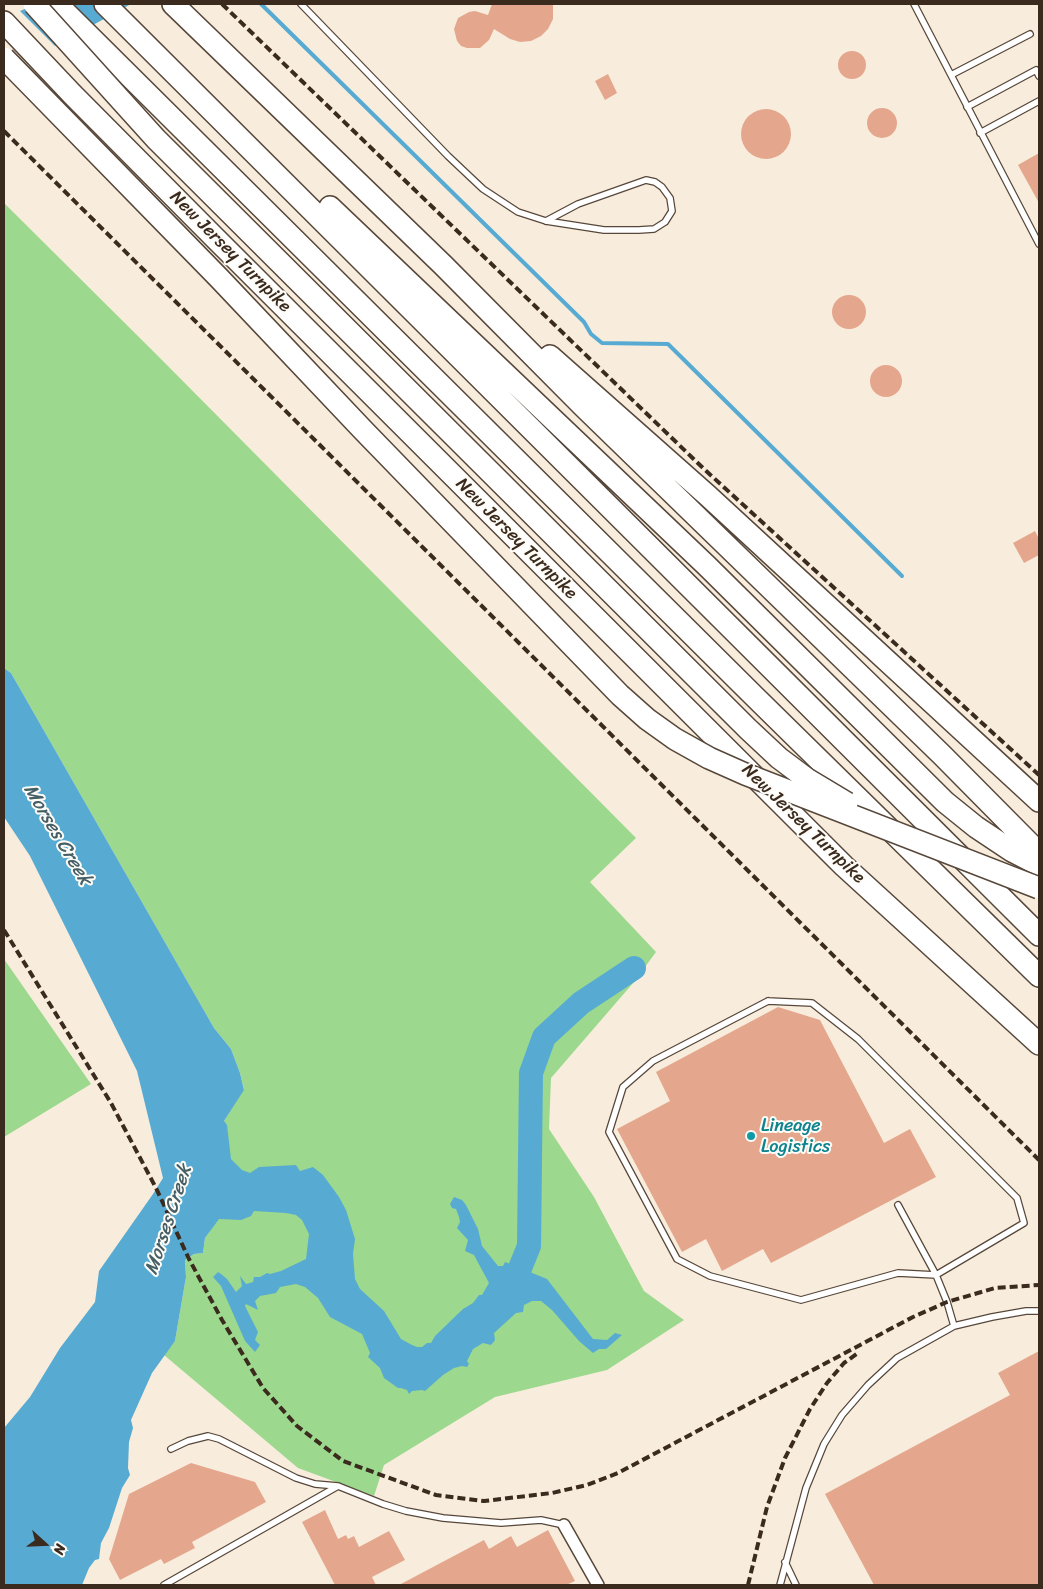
<!DOCTYPE html>
<style>
body{margin:0}
#map{position:relative;width:1043px;height:1589px;overflow:hidden;background:#f8eddc;font-family:Sriracha,sans-serif}
canvas{display:block}
.frame{position:absolute;inset:0;border:5px solid #3b2a1e;pointer-events:none}
.north{position:absolute;left:20px;top:1519px;width:50px;height:50px;-webkit-text-stroke:4px #fdfcf7;paint-order:stroke;rotate:110deg;font-size:14px;font-weight:700;line-height:20px;text-align:center;color:#3b2a1e}
.north::after{content:'';display:block;margin:auto;width:18px;height:22px;background:#3b2a1e;clip-path:polygon(50% 0,100% 100%,50% 72%,0 100%)}
</style>
<div id="map">
<canvas width="1043" height="1589"></canvas>
<div class="frame"></div>
<div class="north">N</div>
</div>
<script>
const g = document.querySelector('canvas').getContext('2d');
g.lineJoin = 'round';
function paint(path, color) { g.fillStyle = color; g.fill(path, 'evenodd'); }
const poly = rows => new Path2D(rows.map(r => 'M' + r).join(''));
function trace(path, color, width, dash) { g.strokeStyle = color; g.lineWidth = width; g.lineCap = dash ? 'butt' : 'round'; g.setLineDash(dash || []); g.stroke(path); }
function label(font, color, halo, rows, align = 'center') {
  g.font = font + ' Sriracha,sans-serif'; g.lineWidth = 4; g.setLineDash([]); g.textBaseline = 'middle'; g.strokeStyle = halo; g.fillStyle = color; for (const [text, x, y, turn = 0] of rows) {
    g.save(); g.translate(x, y); g.rotate((+turn || 0) * Math.PI / 180); g.textAlign = isNaN(turn) ? turn : align; if (halo) g.strokeText(text, 0, 0); g.fillText(text, 0, 0); g.restore();
  }
}
const green = poly([
 [4,203,156,354,636,838,590,882,656,952,634,982,551,1078,549,1129,594,1197,644,1291,684,1320,607,1370,495,1397,384,1465,374,1496,298,1468,164,1355,175,1341,186,1277,185,1260,194,1254,203,1253,205,1238,210,1231,224,1121,244,1089,240,1073,231,1049,214,1028,11,673,4,668],
 [4,959,91,1084,4,1137]
]);
const water = poly([
 [36,4,131,4,55,46,20,11],
 [4,668,11,673,214,1028,231,1049,240,1073,244,1090,224,1121,227,1125,231,1159,242,1170,250,1173,259,1167,296,1165,300,1171,313,1167,323,1175,339,1197,346,1210,355,1239,353,1254,355,1279,360,1289,384,1311,401,1339,412,1345,417,1347,422,1347,427,1343,431,1343,435,1336,463,1309,473,1303,479,1295,482,1295,489,1283,474,1255,465,1251,468,1240,457,1228,460,1222,459,1217,456,1209,452,1208,450,1204,454,1197,462,1200,466,1205,478,1229,482,1246,498,1266,503,1266,505,1262,547,1279,593,1339,607,1340,615,1333,622,1335,606,1349,599,1349,593,1353,579,1341,552,1310,541,1301,532,1301,524,1305,523,1312,516,1313,494,1333,495,1340,491,1345,483,1343,473,1349,467,1361,469,1364,467,1367,462,1366,454,1368,443,1375,425,1391,422,1390,412,1391,409,1394,407,1390,401,1388,398,1388,384,1378,380,1368,368,1357,370,1353,362,1334,330,1317,318,1298,305,1287,296,1284,280,1287,276,1293,260,1296,255,1301,258,1310,246,1304,245,1306,258,1332,255,1340,260,1345,255,1352,245,1341,221,1286,213,1277,218,1272,221,1274,227,1279,236,1292,242,1286,240,1276,246,1284,253,1282,254,1277,260,1277,267,1273,270,1274,281,1271,306,1259,309,1234,302,1220,296,1215,286,1213,254,1211,251,1216,241,1220,219,1219,205,1238,203,1253,194,1254,185,1260,186,1277,175,1341,152,1373,131,1420,133,1428,129,1442,128,1468,130,1475,122,1488,109,1528,101,1543,99,1559,95,1560,89,1568,82,1585,4,1585,4,1428,30,1397,60,1348,95,1302,99,1271,153,1194,163,1178,137,1071,30,856,4,817]
]);
const stream = poly([
 [261,4,584,322,591,334,602,343,668,344,902,576]
]);
const river = poly([
 [504,1295,514,1283,529,1246,531,1073,544,1037,581,1003,634,968]
]);
const building = poly([
 [492,4,553,4,553,19,548,29,541,36,531,41,520,42,510,39,494,29,489,40,480,48,467,48,461,46,457,41,454,29,458,18,469,12,475,11,488,15],
 '838 65a14 14 0 1 1 28 0a14 14 0 1 1-28 0Z',
 [608,74,617,93,605,100,595,81],
 '867 123a15 15 0 1 1 30 0a15 15 0 1 1-30 0Z',
 '741 134a25 25 0 1 1 50 0a25 25 0 1 1-50 0Z',
 [1039,153,1039,203,1018,165],
 '832 312a17 17 0 1 1 34 0a17 17 0 1 1-34 0Z',
 '870 381a16 16 0 1 1 32 0a16 16 0 1 1-32 0Z',
 [1035,531,1039,539,1039,555,1024,563,1013,543],
 [778,1007,820,1020,884,1143,910,1129,936,1177,771,1263,763,1249,722,1271,706,1239,682,1252,617,1129,670,1101,656,1072],
 [1039,1351,1039,1585,874,1585,825,1494,1010,1395,998,1373],
 [191,1463,255,1482,266,1502,192,1542,195,1548,164,1564,161,1559,120,1580,109,1559,129,1494],
 [325,1510,338,1539,346,1535,348,1539,354,1536,359,1547,389,1531,405,1560,372,1577,376,1585,335,1585,302,1522],
 [548,1530,575,1581,566,1585,399,1585,484,1540,489,1549,511,1536,517,1547]
]);
const service = poly([
 [301,4,448,156,483,189,518,212,546,221,604,230,639,230,654,229,665,222,672,211,670,198,662,187,655,182,646,180,578,204,546,221],
 [914,4,1039,244],
 [951,75,1030,34],
 [967,107,1036,70,1039,76],
 [980,133,1039,101],
 [768,1001,812,1003,858,1039,1017,1198,1024,1223,936,1275,898,1273,801,1300,710,1276,677,1259,609,1132,623,1087,653,1061,768,1001],
 [898,1205,936,1275,947,1302,954,1326],
 [171,1449,188,1441,208,1436,219,1439,296,1478,315,1484,338,1486],
 [785,1562,796,1585],
 [164,1585,338,1486,383,1504,406,1511,443,1518,501,1523,541,1520,564,1525],
 [780,1585,806,1488,824,1444,842,1415,868,1385,897,1358,954,1326,992,1317,1026,1311,1039,1311]
]);
const minor = poly([
 [564,1525,598,1585]
]);
const motorway = poly([
 [57,4,756,698,1039,976],
 [105,4,1039,935],
 [173,4,443,265,583,406,942,755,1039,853],
 [4,22,72,94,215,238,844,866,1039,1044],
 [330,207,707,566,945,802,976,827,1012,851,1039,865],
 [550,356,707,495,1039,801]
]);
const rail = poly([
 [222,4,704,469,1039,775],
 [4,131,1039,1160],
 [4,930,111,1103,156,1188,189,1259,222,1320,263,1388,297,1426,343,1461,436,1495,484,1501,552,1493,587,1485,618,1473,913,1317,947,1302,995,1288,1039,1285],
 [748,1585,767,1507,785,1458,810,1409,827,1383,844,1363,858,1353]
]);
const motorwayBridge = poly([
 [34,4,156,139,748,729,779,758,807,779,847,803],
 [4,58,219,278,363,430,620,695,647,719,675,739,709,758,745,774,1039,888]
]);
const markers = [
 [751,1136,5,"#0f9aa8"]
];
const streetNames = [
 ["New Jersey Turnpike",230,252,45],
 ["New Jersey Turnpike",516,539,45],
 ["New Jersey Turnpike",803,824,44]
];
const cultureNames = [
 ["Lineage",761,1126],
 ["Logistics",761,1147]
];
const waterNames = [
 ["Morses Creek",57,835,59],
 ["Morses Creek",169,1220,-72]
];
paint(green, '#9cd88d');
paint(water, '#57abd3');
trace(stream, '#57abd3', 4);
trace(river, '#57abd3', 24);
paint(building, '#e4a78d');
trace(service, '#57473a', 8);
trace(minor, '#57473a', 14);
trace(motorway, '#57473a', 24);
trace(service, '#fff', 5.5);
trace(minor, '#fff', 11);
trace(motorway, '#fff', 21);
trace(rail, '#3b2a1e', 4, [8, 4]);
trace(motorwayBridge, '#57473a', 24, []);
trace(motorwayBridge, '#fff', 21);
for (const [x, y, r, color] of markers) { const dot = new Path2D(); dot.arc(x, y, r, 0, 2 * Math.PI); g.fillStyle = color; g.fill(dot); trace(dot, '#fdfcf7', 2); }
label('18px', '#3b2a1e', '#fdfcf7', streetNames);
label('18px', '#0d838f', '#fdfcf7', cultureNames, 'left');
label('italic 19px', '#465e66', '#fdfcf7', waterNames);
</script>
